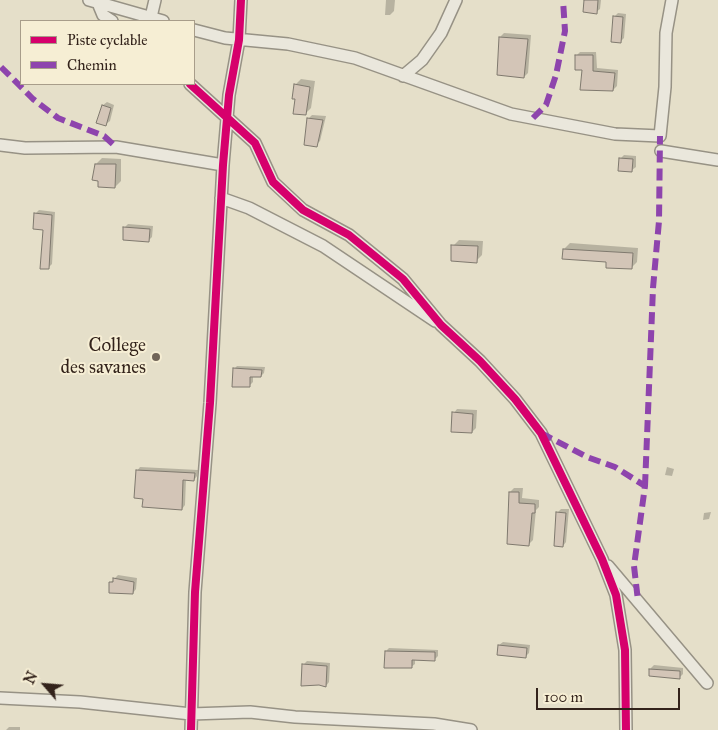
<!DOCTYPE html>
<style>
body{margin:0}
#map{position:relative;width:718px;height:730px;overflow:hidden;background:#e5dfc9;font-family:"IM FELL Great Primer",serif}
canvas{display:block}
.legend{position:absolute;left:20px;top:20px;width:175px;height:65px;box-sizing:border-box;background:#f6eed4;border:1px solid #a89d8a;margin:0;padding:6px 9px;list-style:none;font-size:15px;color:#33231b}
.legend li{display:flex;align-items:center;gap:10px;height:25px}
.legend b{width:25px;border:1px solid #a89d8a}
.north{position:absolute;left:20px;top:660px;width:50px;height:50px;-webkit-text-stroke:4px #f6eed4;paint-order:stroke;rotate:297deg;font-size:14px;font-weight:700;line-height:20px;text-align:center;color:#33231b}
.north::after{content:'';display:block;margin:auto;width:18px;height:22px;background:#33231b;clip-path:polygon(50% 0,100% 100%,50% 72%,0 100%)}
.scale{position:absolute;left:536px;top:688px;width:144px;height:22px;box-sizing:border-box;border:2px solid #33231b;border-top:0;padding-left:6px;font-size:15px;line-height:18px;white-space:nowrap;color:#33231b;-webkit-text-stroke:4px #f6eed4;paint-order:stroke}
</style>
<div id="map">
<canvas width="718" height="730"></canvas>
<ul class="legend">
<li><b style="height:6px;background:#d6006c"></b>Piste cyclable</li>
<li><b style="height:6px;background:#8e44ad"></b>Chemin</li>
</ul>
<div class="north">N</div>
<div class="scale">100 m</div>
</div>
<script>
const g = document.querySelector('canvas').getContext('2d');
g.lineJoin = 'round';
function paint(path, color) { g.fillStyle = color; g.fill(path, 'evenodd'); }
const poly = rows => new Path2D(rows.map(r => 'M' + r).join(''));
function trace(path, color, width, dash) { g.strokeStyle = color; g.lineWidth = width; g.lineCap = dash ? 'butt' : 'round'; g.setLineDash(dash || []); g.stroke(path); }
function label(font, color, halo, rows, align = 'center') {
  g.font = font + ' "IM FELL Great Primer",serif'; g.lineWidth = 4; g.setLineDash([]); g.textBaseline = 'middle'; g.strokeStyle = halo; g.fillStyle = color; for (const [text, x, y, turn = 0] of rows) {
    g.save(); g.translate(x, y); g.rotate((+turn || 0) * Math.PI / 180); g.textAlign = isNaN(turn) ? turn : align; if (halo) g.strokeText(text, 0, 0); g.fillText(text, 0, 0); g.restore();
  }
}
const shadow = poly([
 [386,0,395,0,394,11,390,15,385,15],
 [585,0,601,0,600,9,596,12],
 [618,13,626,14,624,38,620,42,614,17],
 [504,33,531,35,528,73,524,77,500,37],
 [580,52,596,52,597,68,618,70,617,86,613,90,583,69,576,56],
 [301,79,315,81,311,108,305,114,297,98,295,85],
 [107,102,114,105,110,121,106,124,98,122,103,105],
 [312,115,326,116,320,141,316,145,308,119],
 [624,155,636,156,636,167,632,170,620,159],
 [102,158,121,159,121,181,115,187,96,164],
 [39,210,55,212,52,264,48,268,45,229,35,214],
 [128,224,153,226,152,237,148,241,124,228],
 [459,240,483,241,482,255,476,261,453,246],
 [570,243,638,248,637,262,631,268,564,249],
 [237,366,265,367,264,373,261,376,253,376,253,382,250,385,234,369],
 [457,409,477,410,476,428,472,432,454,413],
 [140,467,198,470,197,476,194,480,186,479,185,505,182,509,144,498,137,471],
 [667,467,674,469,672,476,665,475],
 [514,488,523,488,522,498,539,500,539,507,536,510,533,540,529,544,510,492],
 [561,509,569,509,566,542,563,546,558,512],
 [711,512,709,519,703,520,704,513],
 [118,575,137,578,136,589,133,593,111,582],
 [503,642,530,645,529,653,525,657,499,645],
 [389,648,438,650,438,656,435,659,415,659,415,664,411,667,386,651],
 [307,661,330,663,329,682,326,686,304,664],
 [654,665,683,668,683,674,679,678,650,675,650,669],
 [9,727,20,727,20,730,6,730]
]);
const building = poly([
 [584,0,598,0,597,14,583,12,584,0],
 [613,16,623,17,621,43,611,42,613,16],
 [499,37,528,39,524,78,497,75,499,37],
 [575,55,593,55,593,71,615,73,613,91,580,90,582,70,575,70,575,55],
 [294,84,310,87,306,115,293,114,295,99,292,99,294,84],
 [102,105,111,108,106,126,96,123,102,105],
 [307,118,323,120,317,147,304,145,307,118],
 [619,158,633,159,632,172,618,171,619,158],
 [95,164,116,164,115,188,98,187,98,181,92,180,95,164],
 [34,213,52,215,49,269,40,269,43,230,33,229,34,213],
 [123,227,150,229,149,242,123,240,123,227],
 [451,245,478,246,477,263,451,261,451,245],
 [563,249,633,253,632,269,606,268,606,262,562,259,563,249],
 [233,368,262,370,261,377,250,377,250,387,232,387,233,368],
 [452,412,473,414,472,433,451,432,452,412],
 [136,470,195,473,194,481,183,480,182,510,142,507,143,499,134,498,136,470],
 [509,492,519,492,519,503,535,504,535,513,532,513,529,546,507,544,509,492],
 [556,512,566,513,563,547,554,546,556,512],
 [113,578,134,582,133,594,109,593,109,582,113,582,113,578],
 [498,645,527,648,526,658,497,655,498,645],
 [385,651,435,652,435,661,412,660,412,668,384,668,385,651],
 [302,664,327,666,326,687,319,685,301,686,302,664],
 [649,669,680,671,680,679,649,676,649,669]
]);
const minor = poly([
 [89,0,163,21],
 [98,3,103,15,112,21],
 [151,17,155,0],
 [194,30,225,38,288,44,355,58,511,114,615,134,660,136,665,87,666,33,672,0],
 [403,76,422,60,441,33,456,0],
 [190,84,255,143,273,182,303,210,349,235,403,279,441,325,480,361,515,399,541,433,602,559,616,595,625,650,626,730],
 [0,145,25,148,116,147,223,165],
 [661,151,718,160],
 [221,198,249,208,323,246,435,321],
 [608,566,707,683],
 [0,698,80,702,191,714,250,712,295,717,434,724,471,730],
 [191,730,195,592,210,403,223,165,229,95,239,40,241,0]
]);
const quiet = poly([
 [1,67,33,99,58,118,104,136,116,147],
 [533,118,546,105,556,75,565,31,563,0],
 [541,433,587,457,615,467,645,486,634,566,638,601],
 [645,486,653,288,659,221,660,136]
]);
const cycleway = poly([
 [190,84,255,143,273,182,303,210,349,235,403,279,441,325,480,361,515,399,541,433,602,559,616,595,625,650,626,730],
 [191,730,195,592,210,403,223,165,229,95,239,40,241,0]
]);
const markers = [
 [156,357,5,"#716558"]
];
const poiNames = [
 ["College",146,346],
 ["des savanes",146,368]
];
paint(shadow, '#0003');
paint(building, '#d3c5b7');
trace(building, '#7f796e', 1);
trace(minor, '#979285', 14);
trace(minor, '#eae7dc', 11);
trace(quiet, '#8e44ad', 6, [12, 6]);
trace(cycleway, '#d6006c', 8);
for (const [x, y, r, color] of markers) { const dot = new Path2D(); dot.arc(x, y, r, 0, 2 * Math.PI); g.fillStyle = color; g.fill(dot); trace(dot, '#f6eed4', 2); }
label('19px', '#33231b', '#f6eed4', poiNames, 'right');
</script>
